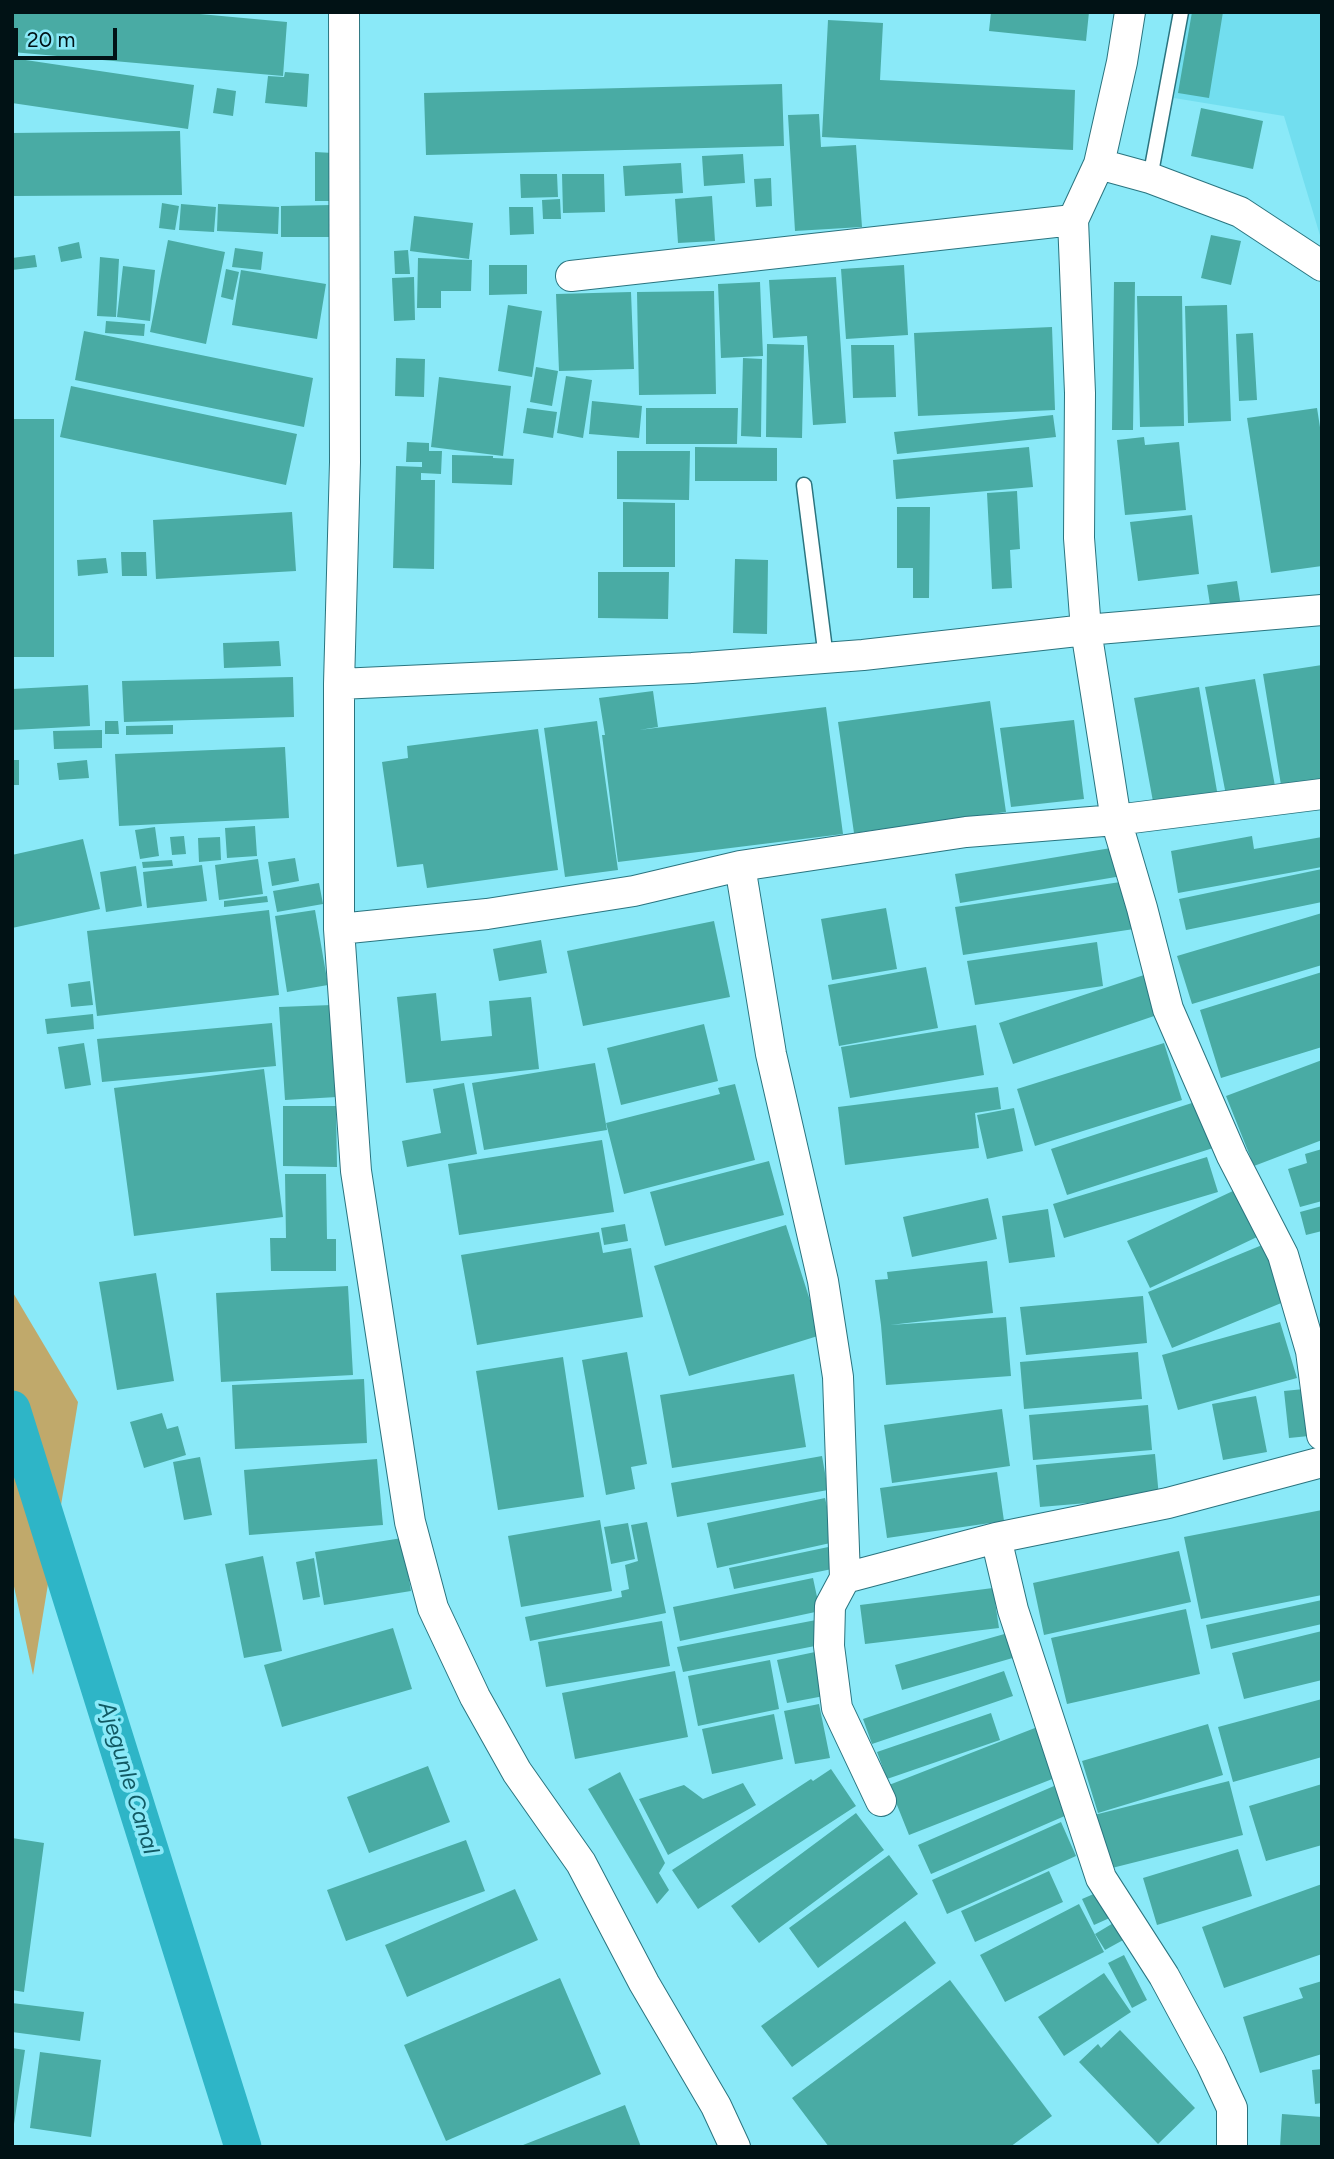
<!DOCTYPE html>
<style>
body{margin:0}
#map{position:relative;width:1334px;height:2159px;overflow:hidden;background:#8ae9f8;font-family:Figtree,sans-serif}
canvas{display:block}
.frame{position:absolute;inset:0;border:14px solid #011215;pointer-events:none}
.scale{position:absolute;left:14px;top:28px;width:103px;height:32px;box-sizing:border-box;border:4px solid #011215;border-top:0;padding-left:9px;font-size:21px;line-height:24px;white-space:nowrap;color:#011215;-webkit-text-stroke:5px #8ae9f8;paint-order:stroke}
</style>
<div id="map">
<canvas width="1334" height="2159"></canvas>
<div class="frame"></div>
<div class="scale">20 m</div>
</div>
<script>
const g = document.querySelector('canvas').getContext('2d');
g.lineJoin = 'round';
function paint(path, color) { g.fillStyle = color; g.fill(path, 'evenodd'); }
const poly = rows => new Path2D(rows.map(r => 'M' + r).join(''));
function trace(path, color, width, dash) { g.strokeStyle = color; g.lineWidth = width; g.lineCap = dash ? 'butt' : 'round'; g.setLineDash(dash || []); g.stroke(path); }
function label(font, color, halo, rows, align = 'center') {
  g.font = font + ' Figtree,sans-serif'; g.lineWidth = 7; g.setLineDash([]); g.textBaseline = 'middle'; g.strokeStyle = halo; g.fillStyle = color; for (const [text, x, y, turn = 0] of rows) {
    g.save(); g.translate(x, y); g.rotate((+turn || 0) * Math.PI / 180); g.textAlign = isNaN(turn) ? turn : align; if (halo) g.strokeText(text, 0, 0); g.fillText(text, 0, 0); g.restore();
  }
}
const built = poly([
 [1187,12,1322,12,1322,242,1284,116,1174,98]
]);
const green = poly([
 [12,1291,78,1402,33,1675,12,1577]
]);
const canal = poly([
 [12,1409,243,2147]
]);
const building = poly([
 [12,12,178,12,287,22,283,76,12,52],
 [991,12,1089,12,1086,41,989,31],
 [1192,12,1223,12,1209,98,1178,93],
 [828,20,883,23,880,80,1075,90,1073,150,822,137],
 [12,58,194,85,188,129,12,103],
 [285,72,309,74,307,107,265,103,268,76,284,77],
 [782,84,784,146,426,155,424,93],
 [217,88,236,91,233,116,213,113],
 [1201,108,1263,121,1253,169,1191,156],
 [819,114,821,147,856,145,862,227,795,231,788,115],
 [180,131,182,195,12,196,12,133],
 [315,152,333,153,333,201,315,201],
 [743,154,745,183,704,186,702,156],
 [681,163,683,193,625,196,623,166],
 [520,174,557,174,558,197,521,198],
 [562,174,604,174,605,212,563,213],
 [771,178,772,206,756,207,754,179],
 [712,196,715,241,678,243,675,199],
 [560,199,561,219,543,219,542,200],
 [162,203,179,206,175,230,159,228],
 [181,204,216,207,214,232,179,230],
 [218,204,279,207,278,234,217,231],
 [332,205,333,237,281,237,281,206],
 [509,207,533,207,534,234,510,235],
 [414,216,473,223,469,259,410,251],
 [1211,235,1241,241,1231,285,1201,278],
 [168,240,225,252,206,344,150,332],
 [79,242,82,258,61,262,58,247],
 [235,248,263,252,261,270,232,267],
 [408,250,410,274,395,274,394,251],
 [35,255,37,267,12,270,12,258],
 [100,257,119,259,116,317,97,316],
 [418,258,472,260,471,291,441,291,441,308,417,308],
 [489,265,527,265,527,294,489,295],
 [904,265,908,335,846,339,841,269],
 [123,266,155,270,150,321,117,317],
 [226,269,239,272,233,300,221,297],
 [241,270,326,284,317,339,232,325],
 [414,277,415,320,394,321,392,278],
 [836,277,846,423,813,425,807,336,773,338,769,280],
 [760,282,763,356,721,358,718,284],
 [1114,282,1135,282,1133,430,1112,430],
 [714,291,716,394,639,395,637,292],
 [631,292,634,369,559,371,556,294],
 [1137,296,1182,296,1184,426,1140,427],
 [508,305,542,311,532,377,498,371],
 [1227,305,1231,421,1188,423,1185,306],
 [106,321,145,324,144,336,105,333],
 [1052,327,1055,410,918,416,914,333],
 [84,331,313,378,304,427,75,380],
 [1253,333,1257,400,1239,401,1236,334],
 [767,344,804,345,802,438,766,437],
 [851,345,894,345,896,397,853,398],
 [396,358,425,359,424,397,395,396],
 [743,358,762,359,761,437,741,436],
 [536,367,558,371,552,406,530,402],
 [566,376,592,380,583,438,557,433],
 [439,377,511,386,503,456,431,447],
 [71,386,297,434,286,485,60,437],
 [592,401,642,406,639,438,589,434],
 [527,408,557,412,553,438,523,433],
 [646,408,738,408,737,444,646,444],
 [1317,408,1322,440,1322,566,1271,573,1247,418],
 [1053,415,1056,437,897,454,894,432],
 [12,419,54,419,54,657,12,657],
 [1144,437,1145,445,1179,442,1186,510,1125,515,1117,440],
 [407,442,429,443,429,451,442,451,441,474,421,473,421,480,435,480,434,569,393,568,396,466,422,467,422,462,406,462],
 [695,447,777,448,777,481,695,481],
 [1029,447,1033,487,896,499,893,460],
 [617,451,690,451,689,500,617,499],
 [452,455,493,456,493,458,514,459,512,485,452,483],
 [1017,491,1020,549,1010,550,1012,588,992,589,987,493],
 [623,502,675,503,675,567,623,567],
 [897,507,930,507,929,598,913,598,913,568,897,568],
 [292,512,296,571,156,579,153,520],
 [1192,515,1199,574,1138,581,1130,522],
 [121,552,146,552,147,576,122,576],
 [106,558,108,573,78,576,77,560],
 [735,559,768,560,767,634,733,633],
 [598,572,669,572,668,619,598,618],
 [1237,581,1241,607,1211,611,1207,585],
 [279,641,281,666,224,668,223,643],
 [1322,665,1322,779,1281,785,1263,674],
 [293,677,294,717,124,722,122,681],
 [1255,679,1275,786,1226,795,1205,687],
 [88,685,90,726,12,730,12,689],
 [1199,687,1218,797,1154,807,1134,698],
 [653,691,658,727,639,730,826,707,843,834,618,862,602,735,605,735,599,698],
 [990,701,1006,812,854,833,838,722],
 [1074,720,1084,799,1011,807,1000,728],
 [105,721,118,721,119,734,105,734],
 [597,721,618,870,565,877,544,728],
 [173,725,173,734,126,735,126,726],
 [538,729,558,870,427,888,423,864,397,867,382,762,408,758,407,746],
 [102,730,102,748,54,749,53,731],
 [285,747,289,818,119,826,115,754],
 [12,760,19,760,19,785,12,785],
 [87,760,89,778,59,780,57,763],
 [255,826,257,856,227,858,225,828],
 [155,827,159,856,140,859,135,830],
 [184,836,186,854,172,855,170,837],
 [1252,836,1254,849,1322,837,1322,867,1178,893,1171,851],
 [220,837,221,860,199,862,198,838],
 [83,839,100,909,12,928,12,855],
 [1117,847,1122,876,960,903,955,874],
 [295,858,299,881,272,886,268,862],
 [258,859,263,894,219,900,215,865],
 [172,860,173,866,143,868,142,862],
 [202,865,207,901,147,908,143,872],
 [136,866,142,906,106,912,100,872],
 [1322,869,1322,902,1186,930,1179,899],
 [1127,881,1134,929,963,955,955,907],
 [319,883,323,904,277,912,273,891],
 [267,896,268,902,224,907,224,901],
 [886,908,897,969,832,980,821,919],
 [269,910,279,995,97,1016,87,931],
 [315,910,328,985,287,992,275,916],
 [1322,913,1322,965,1192,1004,1177,956],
 [714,921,730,997,583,1026,567,951],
 [541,940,547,973,499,981,493,949],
 [1097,942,1103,986,975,1005,967,961],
 [926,967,938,1028,839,1046,828,985],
 [1322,972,1322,1047,1221,1078,1200,1010],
 [1147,974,1160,1014,1013,1064,999,1023],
 [90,981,93,1005,71,1007,68,984],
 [436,993,441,1041,492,1036,489,1001,531,997,539,1069,406,1083,397,997],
 [332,1005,337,1097,285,1100,279,1007],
 [93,1014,94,1029,47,1034,45,1019],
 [272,1023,276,1066,102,1082,97,1039],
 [704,1024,718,1081,621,1105,607,1048],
 [976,1025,984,1075,850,1098,841,1047],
 [84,1043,91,1085,65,1089,58,1047],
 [1164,1043,1182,1100,1035,1146,1017,1089],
 [1322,1060,1322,1140,1254,1166,1226,1096],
 [595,1063,607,1130,484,1150,472,1083],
 [264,1069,283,1217,134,1236,114,1088],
 [464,1083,477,1154,407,1167,402,1141,441,1133,433,1089],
 [735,1084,755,1160,624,1194,606,1123,720,1094,718,1088],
 [998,1087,1001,1109,975,1113,979,1148,845,1165,838,1107],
 [1198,1101,1213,1148,1067,1195,1051,1149],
 [283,1106,336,1106,337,1167,283,1166],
 [1014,1108,1023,1151,987,1159,977,1115],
 [602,1140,614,1212,459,1235,448,1164],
 [1322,1149,1322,1201,1300,1207,1288,1169,1307,1163,1305,1154],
 [1207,1157,1218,1192,1064,1238,1053,1204],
 [769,1161,784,1215,665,1246,650,1192],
 [285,1174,326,1174,327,1239,336,1239,336,1271,271,1271,270,1238,286,1238],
 [1235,1190,1257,1237,1150,1288,1127,1241],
 [988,1198,997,1239,912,1257,903,1217],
 [1322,1206,1322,1231,1306,1235,1300,1212],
 [1048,1209,1055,1257,1009,1263,1002,1216],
 [625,1224,628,1241,604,1245,601,1228],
 [786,1225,821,1335,689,1376,654,1266],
 [599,1232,603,1253,631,1248,643,1317,477,1345,461,1255],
 [1267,1243,1291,1299,1172,1348,1148,1292],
 [987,1261,993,1313,890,1325,1006,1317,1011,1376,886,1385,881,1325,875,1280,888,1279,887,1272],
 [156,1273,174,1381,117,1390,99,1282],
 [348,1286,353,1375,221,1382,216,1293],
 [1143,1296,1147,1343,1026,1355,1020,1307],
 [1280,1322,1297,1378,1178,1410,1162,1355],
 [627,1352,647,1464,631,1467,635,1489,606,1495,582,1360],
 [1138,1352,1142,1399,1024,1409,1020,1362],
 [563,1357,584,1497,498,1510,476,1371],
 [794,1374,806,1447,672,1468,660,1395],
 [364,1379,367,1443,235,1449,232,1385],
 [1304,1389,1309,1436,1289,1438,1284,1391],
 [1256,1396,1267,1452,1223,1460,1212,1404],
 [1148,1405,1152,1450,1033,1460,1029,1415],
 [1002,1409,1010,1466,892,1483,884,1425],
 [162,1413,167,1429,178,1426,186,1455,144,1468,130,1422],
 [1155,1454,1159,1497,1040,1507,1036,1465],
 [822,1456,828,1490,677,1517,671,1483],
 [200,1457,212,1515,184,1520,173,1462],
 [377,1459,383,1525,249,1535,244,1470],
 [997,1472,1004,1521,887,1538,880,1488],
 [825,1498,835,1542,717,1568,707,1523],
 [1322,1510,1322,1595,1201,1619,1184,1537],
 [600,1520,612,1591,521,1607,508,1536],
 [647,1522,666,1613,530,1641,525,1617,622,1597,621,1591,629,1589,625,1565,638,1561,631,1525],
 [628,1523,635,1559,611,1564,604,1527],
 [402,1538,411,1591,324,1605,315,1552],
 [833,1546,837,1568,734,1589,729,1568],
 [1179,1551,1191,1602,1044,1635,1033,1583],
 [263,1556,282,1651,244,1658,225,1564],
 [314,1558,320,1597,303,1600,296,1562],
 [813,1578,820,1611,680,1641,673,1607],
 [993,1588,999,1628,865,1644,860,1605],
 [1322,1600,1322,1624,1211,1649,1206,1625],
 [1186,1609,1200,1674,1067,1704,1051,1638],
 [816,1620,820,1645,683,1672,677,1647],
 [662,1621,670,1666,546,1687,538,1642],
 [393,1628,412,1689,282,1727,264,1665],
 [1015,1631,1023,1655,902,1690,895,1665],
 [1322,1631,1322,1680,1244,1699,1232,1653],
 [815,1652,824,1696,787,1703,777,1660],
 [770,1660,779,1709,698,1726,688,1676],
 [675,1671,688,1737,575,1759,562,1693],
 [1004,1671,1013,1696,872,1744,863,1719],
 [1322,1699,1322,1757,1233,1782,1218,1727],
 [819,1704,830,1758,795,1764,784,1711],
 [991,1713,1000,1740,887,1779,877,1752],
 [774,1714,783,1759,712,1774,702,1729],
 [1208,1724,1223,1775,1098,1813,1082,1761],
 [1040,1726,1060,1776,909,1835,889,1785],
 [428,1766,450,1822,369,1853,347,1797],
 [831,1769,856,1806,698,1909,672,1870,811,1779,813,1781],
 [620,1772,665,1863,659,1873,669,1890,657,1904,588,1789],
 [1229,1781,1243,1835,1108,1869,1094,1815],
 [743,1783,756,1805,668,1855,639,1799,684,1785,703,1799],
 [1322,1784,1322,1845,1266,1861,1249,1806],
 [1054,1786,1067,1815,931,1874,918,1845],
 [856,1813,884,1850,759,1943,731,1906],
 [1061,1822,1076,1856,947,1914,932,1880],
 [12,1838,44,1843,24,1992,12,1990],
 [466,1840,485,1891,346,1941,327,1890],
 [1238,1849,1252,1896,1157,1925,1143,1878],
 [889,1855,918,1894,818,1968,789,1928],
 [1049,1871,1063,1902,975,1942,961,1911],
 [1322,1884,1322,1954,1224,1988,1202,1927],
 [515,1889,538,1940,407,1997,385,1945],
 [1103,1890,1114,1916,1094,1925,1082,1899],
 [1079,1904,1104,1952,1005,2002,980,1955],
 [905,1921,936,1963,792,2067,761,2026],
 [1115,1922,1125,1939,1105,1950,1095,1934],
 [1124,1955,1147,2000,1132,2008,1108,1963],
 [1104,1973,1131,2012,1064,2056,1038,2017],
 [560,1978,601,2074,446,2141,404,2045],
 [950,1980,1052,2116,1010,2147,829,2147,792,2098],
 [1322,1981,1322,2054,1260,2073,1243,2017,1303,1998,1299,1988],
 [12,2003,84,2012,80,2041,12,2032],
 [1120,2030,1195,2108,1158,2144,1079,2062,1098,2044,1101,2048],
 [12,2048,25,2050,14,2124,12,2124],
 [40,2052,101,2060,91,2137,30,2128],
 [1322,2069,1322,2103,1315,2104,1312,2070],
 [625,2105,641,2147,518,2147],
 [1282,2114,1322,2117,1322,2147,1280,2147]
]);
const lane = poly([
 [1150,178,1181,12],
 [804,485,826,658]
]);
const street = poly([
 [344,12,345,462,339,684,339,929,356,1171,410,1522,433,1608,475,1697,517,1772,581,1863,644,1983,716,2106,735,2147],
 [1130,12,1122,62,1099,164,1073,220,1080,393,1079,538,1086,630,1116,820,1142,908,1168,1009,1232,1156,1283,1255,1311,1351,1322,1435],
 [1099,164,1150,178,1240,212,1322,266],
 [571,276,1073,220],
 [339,684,692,668,863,655,1086,630,1322,610],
 [740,866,771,1054,823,1281,838,1377,845,1578,830,1606,829,1646,837,1708,881,1801],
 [339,929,487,914,634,891,740,866,966,832,1116,820,1322,794],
 [996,1538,1013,1610,1101,1878,1164,1976,1211,2063,1232,2108,1232,2147],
 [845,1578,996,1538,1168,1503,1322,1462]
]);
const waterNames = [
 ["Ajegunle Canal",128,1778,73]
];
paint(built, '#72deef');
paint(green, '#c0a96b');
trace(canal, '#2eb5c7', 37);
paint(building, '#49aba4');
trace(lane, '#2a747f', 17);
trace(street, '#2a747f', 32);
trace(lane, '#fff', 14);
trace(street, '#fff', 30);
label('italic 23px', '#115a64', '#8ae9f8', waterNames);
</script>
